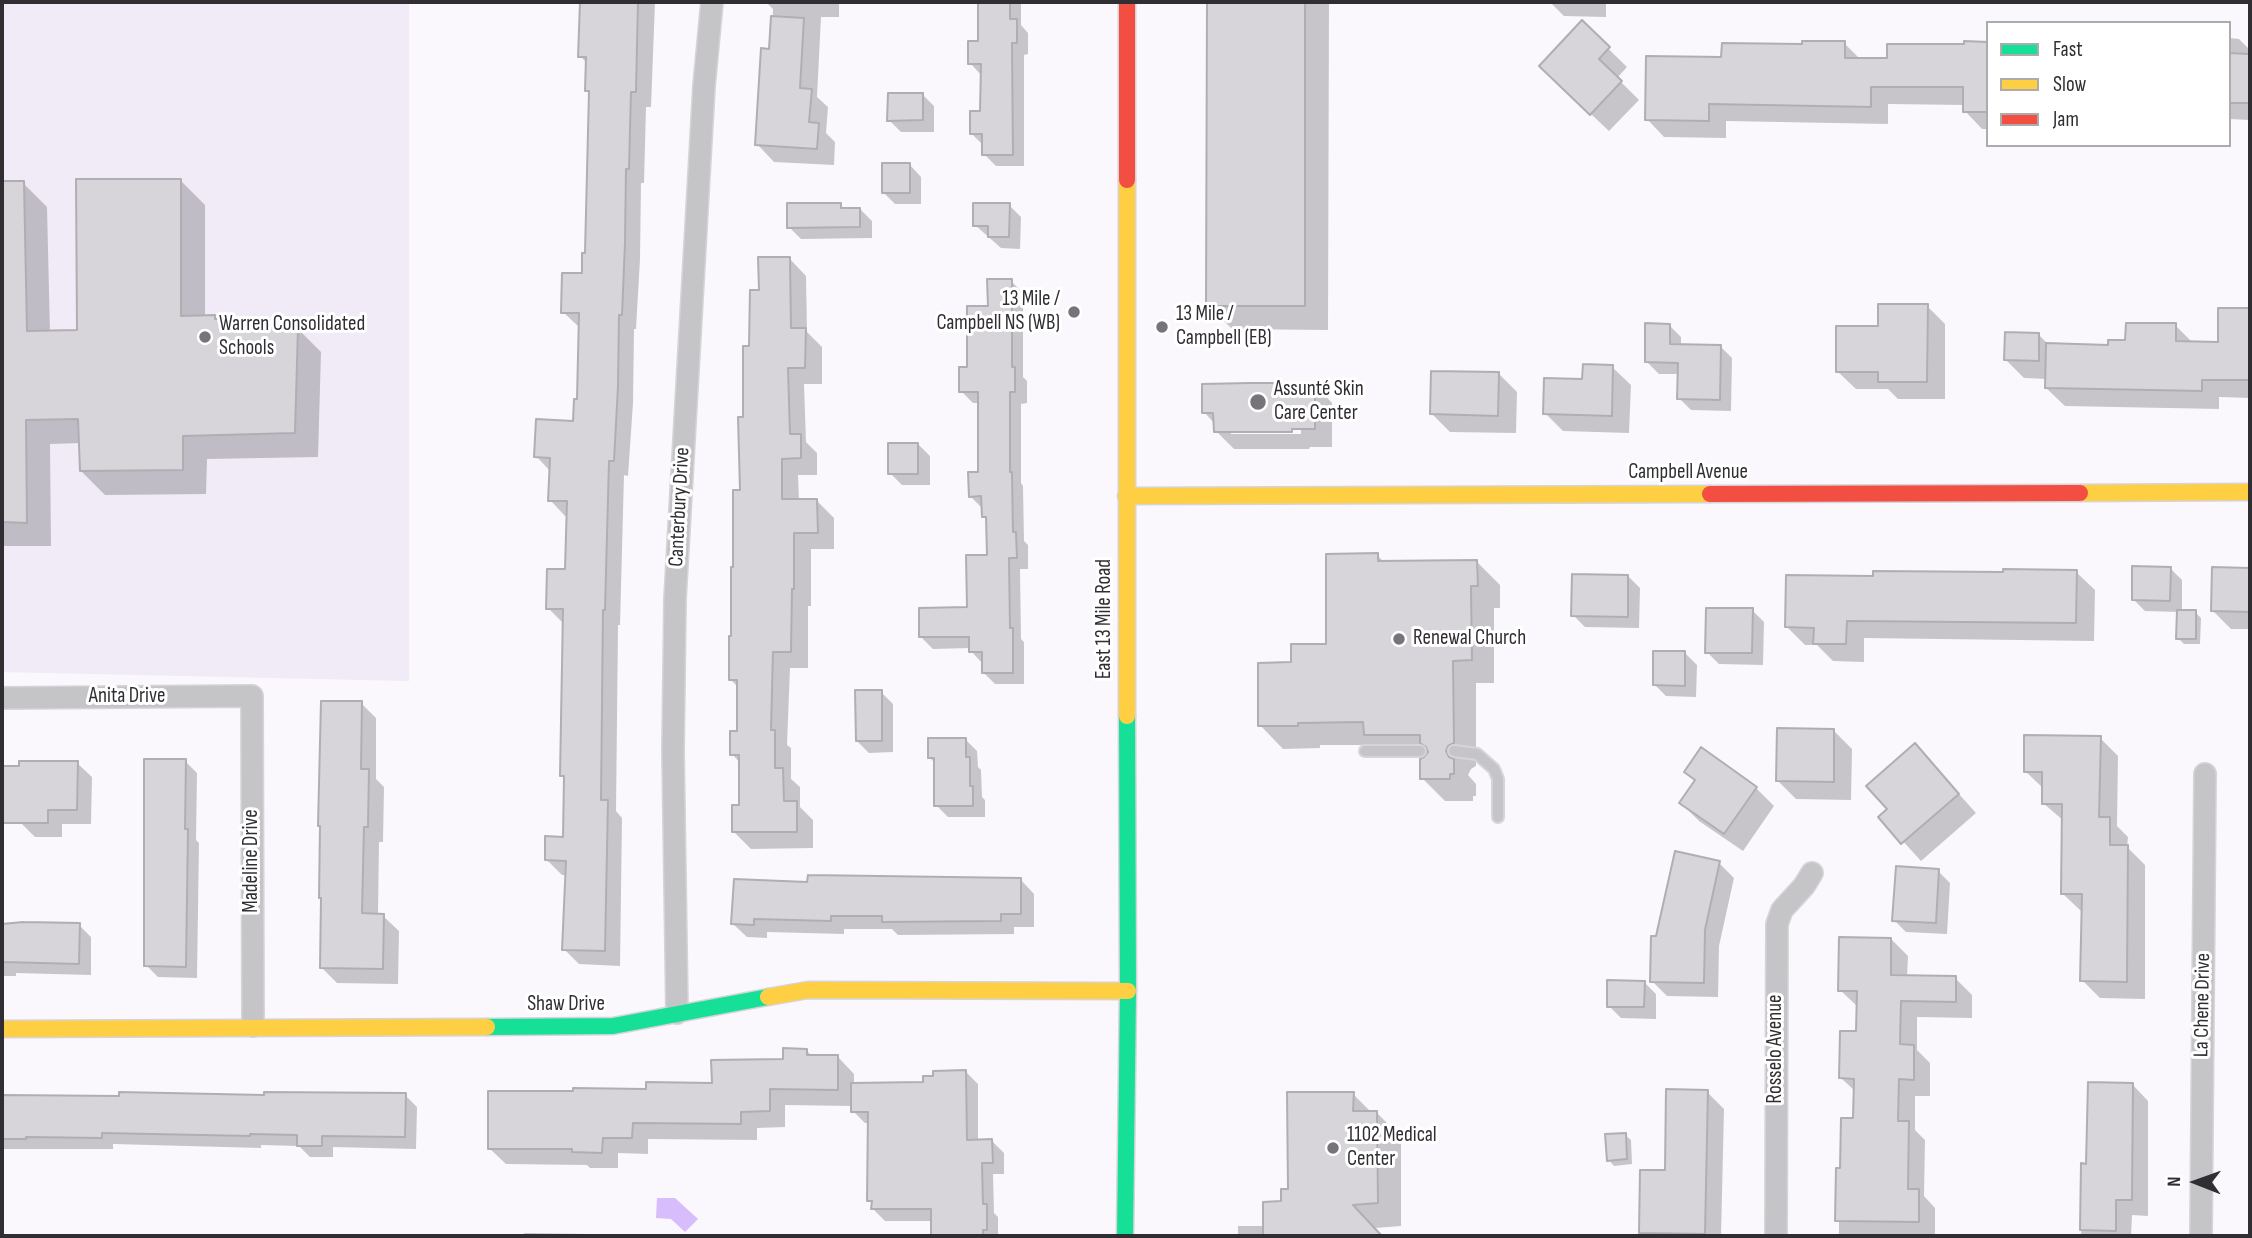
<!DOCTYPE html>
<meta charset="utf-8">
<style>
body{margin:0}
#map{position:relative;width:2252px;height:1238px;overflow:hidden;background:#faf7fd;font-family:"Sofia Sans Condensed",sans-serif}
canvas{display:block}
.frame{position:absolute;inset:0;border:4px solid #302e32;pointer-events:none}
.legend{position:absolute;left:1986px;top:21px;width:245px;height:126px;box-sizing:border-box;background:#fff;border:2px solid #acabad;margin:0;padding:9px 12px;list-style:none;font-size:21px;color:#302e32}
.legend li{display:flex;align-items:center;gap:14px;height:35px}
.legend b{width:35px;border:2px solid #acabad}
.north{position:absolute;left:2161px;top:1147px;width:70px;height:70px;-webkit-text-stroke:5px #fff;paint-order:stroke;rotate:271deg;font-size:19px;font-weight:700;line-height:28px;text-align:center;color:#302e32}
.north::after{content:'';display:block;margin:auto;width:24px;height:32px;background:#302e32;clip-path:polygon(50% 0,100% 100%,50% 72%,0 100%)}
</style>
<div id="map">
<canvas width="2252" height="1238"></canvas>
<div class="frame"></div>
<ul class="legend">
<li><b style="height:9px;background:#16e098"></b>Fast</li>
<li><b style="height:9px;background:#ffcf43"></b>Slow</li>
<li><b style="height:9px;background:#f24e42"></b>Jam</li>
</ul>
<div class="north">N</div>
</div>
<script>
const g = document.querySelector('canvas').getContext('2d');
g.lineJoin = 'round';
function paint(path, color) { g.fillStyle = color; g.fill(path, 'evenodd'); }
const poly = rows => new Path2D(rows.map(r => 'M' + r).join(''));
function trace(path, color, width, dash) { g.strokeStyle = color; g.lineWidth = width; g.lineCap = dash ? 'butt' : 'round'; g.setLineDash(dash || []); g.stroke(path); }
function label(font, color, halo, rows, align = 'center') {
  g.font = font + ' "Sofia Sans Condensed",sans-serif'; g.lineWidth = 6; g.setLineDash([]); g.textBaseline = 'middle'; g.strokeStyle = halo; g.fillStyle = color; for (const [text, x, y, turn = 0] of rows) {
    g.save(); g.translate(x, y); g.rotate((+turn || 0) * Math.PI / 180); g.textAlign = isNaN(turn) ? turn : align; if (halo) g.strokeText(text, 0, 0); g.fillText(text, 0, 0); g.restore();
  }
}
const built = poly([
 [2,2,409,2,409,681,2,672]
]);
const water = poly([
 [657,1198,675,1198,698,1219,685,1232,671,1219,656,1218]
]);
const shadow = poly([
 [581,2,655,2,651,107,646,107,644,183,641,183,640,259,636,329,634,329,633,403,628,476,624,475,620,625,618,625,616,811,622,818,620,966,579,964,564,949,567,875,562,875,547,860,565,839,566,780,562,775,564,624,548,608,567,571,568,516,565,516,550,500,551,472,536,456,574,423,579,401,580,328,563,312,583,275,587,255,590,94,587,90,588,64,580,56],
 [766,2,839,2,839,17,821,17,817,97,828,107,826,133,835,142,834,165,774,162,757,144,771,51,773,9],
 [979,2,1021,2,1021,25,1028,33,1028,54,1024,55,1024,166,996,166,984,154,984,146,971,133,982,112,982,76,970,63,980,43],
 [1208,2,1329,2,1328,330,1232,329,1208,305],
 [1550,2,1606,2,1606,17,1564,16],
 [1582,23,1627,67,1617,78,1639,100,1609,131,1559,84],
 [2229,38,2239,39,2250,50,2250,120,2229,119],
 [1844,43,1861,60,1888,60,1988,44,1988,129,1982,129,1965,111,1965,105,1888,104,1888,124,1726,121,1726,138,1664,137,1647,119,1723,59,1804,46],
 [922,94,934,106,934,132,901,132,889,120],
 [910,165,921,177,921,204,895,204,883,192],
 [181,181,205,205,205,317,214,317,218,321,267,320,275,329,297,328,321,352,318,457,207,459,206,494,105,495,81,471,81,443,50,444,51,546,2,546,2,183,23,183,47,207,50,333,79,332],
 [840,204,845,210,860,209,872,221,872,238,801,239,789,227],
 [1009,205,1021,217,1020,249,1001,248,975,225],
 [789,258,806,276,807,332,822,347,822,384,804,384,806,442,817,453,817,475,798,475,799,501,817,501,834,518,834,549,811,549,811,606,808,606,808,668,790,668,787,745,791,748,791,779,800,787,800,807,813,820,813,848,751,849,734,832,741,807,740,763,732,754,739,733,739,688,731,680,745,418,751,347,760,291],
 [1011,281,1023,293,1023,377,1027,381,1027,403,1021,404,1021,483,1023,486,1024,541,1028,545,1028,569,1020,569,1021,639,1024,642,1024,684,995,684,983,672,983,664,971,651,971,648,933,649,921,637,969,609,988,556,988,520,984,516,983,509,970,496,980,474,980,403,973,403,961,391,989,308],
 [1927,306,1945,324,1945,399,1898,399,1888,389,1856,389,1837,371,1879,328],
 [2220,309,2250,310,2250,398,2219,397,2219,409,2065,406,2046,388,2047,379,2024,378,2006,360,2039,335,2049,345,2110,346,2175,325,2193,343,2219,343],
 [1669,325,1681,337,1681,346,1720,346,1732,358,1731,411,1691,410,1679,398,1679,374,1659,374,1647,362],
 [1612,367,1631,385,1629,433,1563,431,1545,413],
 [1499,374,1517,392,1516,433,1450,432,1432,414],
 [1314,384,1332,403,1332,447,1310,447,1309,449,1234,449,1216,431,1215,424,1204,412],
 [1231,430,1301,430,1301,434,1231,434],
 [918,444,930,456,930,485,902,485,890,473],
 [1377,555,1385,563,1477,562,1500,585,1500,608,1494,608,1494,683,1476,683,1476,766,1471,769,1468,775,1476,784,1476,796,1473,796,1473,801,1445,801,1422,778,1422,757,1388,758,1376,745,1320,745,1320,748,1283,749,1260,725,1293,664,1328,646],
 [2170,568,2182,580,2182,612,2195,612,2201,618,2200,644,2184,644,2178,638,2179,612,2145,611,2133,599],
 [2213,569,2250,570,2250,629,2231,629,2213,611],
 [2076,572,2095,590,2094,641,1864,638,1864,662,1833,661,1817,645,1805,645,1787,627,1875,578],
 [1628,576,1640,588,1639,628,1585,627,1573,615],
 [1752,610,1764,622,1763,665,1719,664,1707,652],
 [1685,653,1697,665,1696,697,1666,696,1654,684],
 [881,692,893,704,893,752,869,753,857,741],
 [361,703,376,718,376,779,384,787,383,842,379,842,378,915,383,916,399,931,398,984,337,983,322,968,323,900,320,898],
 [1834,731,1852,749,1851,800,1796,799,1778,781],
 [2100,738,2118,756,2117,826,2128,837,2127,847,2145,865,2145,999,2100,998,2082,980,2083,911,2081,911,2062,893,2064,821,2043,803,2044,789,2025,771],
 [965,739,977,751,978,767,981,770,982,797,985,800,985,817,948,817,936,805,936,764,929,757],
 [1915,745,1976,813,1921,861,1881,817,1889,809],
 [185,761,197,773,196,840,199,843,197,978,158,977,146,965],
 [77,763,92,777,91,824,62,824,62,837,35,837,20,822,2,822,2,768],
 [1686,772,1756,788,1774,806,1743,851,1699,821,1681,803,1696,782],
 [1719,863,1734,878,1719,946,1718,997,1667,996,1652,981,1657,938],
 [1938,871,1950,883,1947,934,1906,932,1894,920],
 [1021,880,1034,894,1034,927,1014,927,1014,934,898,935,892,929,844,929,844,934,767,932,767,938,747,937,733,924,809,884],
 [2,925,79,925,91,937,91,975,16,973,16,976,2,976],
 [1891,939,1908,956,1907,977,1955,978,1972,995,1972,1018,1917,1017,1917,1050,1930,1063,1930,1096,1915,1096,1915,1130,1925,1140,1924,1196,1935,1208,1935,1236,1839,1236,1839,1222,1837,1220,1842,1169,1855,1120,1856,1092,1841,1078,1858,1033,1858,1007,1840,990],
 [1644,982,1656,994,1656,1019,1621,1018,1609,1006],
 [806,1050,813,1057,838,1057,854,1074,854,1085,925,1084,966,1072,978,1084,978,1141,992,1141,1004,1153,1004,1174,993,1174,994,1213,998,1217,998,1236,932,1236,933,1221,885,1221,873,1209,873,1205,869,1200,869,1123,865,1123,853,1111,853,1106,785,1105,785,1127,757,1128,757,1140,648,1139,648,1154,618,1153,618,1168,590,1168,587,1165,506,1164,489,1148,648,1091,714,1084,784,1061],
 [2132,1084,2148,1101,2148,1216,2132,1215,2131,1236,2081,1236,2083,1165,2088,1165],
 [1707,1092,1724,1109,1721,1236,1644,1236,1641,1232,1666,1172],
 [1353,1094,1372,1113,1377,1113,1401,1137,1401,1226,1375,1228,1382,1236,1238,1236,1238,1226,1265,1226,1283,1203],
 [405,1095,417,1107,416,1149,333,1147,333,1157,310,1157,299,1146,261,1145,261,1148,113,1144,113,1149,2,1149,2,1097],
 [1625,1135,1631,1140,1632,1164,1614,1166,1609,1160],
 [524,1233,589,1234,591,1236,524,1236],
 [153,1234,181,1235,183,1236,153,1236],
 [303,1234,331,1234,332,1236,303,1236]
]);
const building = poly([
 [580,2,638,2,636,92,631,92,629,169,626,169,625,243,622,315,619,315,618,386,614,461,609,461,605,610,603,610,601,800,608,800,605,951,562,950,566,861,545,860,545,836,563,837,564,776,560,776,563,609,546,609,547,569,565,569,567,501,548,501,550,458,534,457,536,419,573,421,574,399,577,399,579,313,561,313,562,273,582,273,582,253,585,253,589,91,585,91,586,57,578,57,580,2],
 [978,2,1010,2,1010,19,1017,19,1017,43,1012,43,1013,155,982,155,982,134,970,134,970,111,980,111,981,64,968,64,968,41,978,41,978,2],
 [1207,2,1305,2,1305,306,1206,306,1207,2],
 [771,16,804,18,800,88,812,89,809,122,819,123,817,149,755,145,761,48,769,49,771,16],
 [1582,20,1610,47,1599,59,1622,81,1590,115,1539,66,1582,20],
 [1802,41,1845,41,1845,58,1887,58,1887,44,1964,44,1964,41,1988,42,1988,112,1963,112,1963,87,1871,87,1871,107,1709,104,1709,121,1645,120,1646,56,1721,57,1722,43,1802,44,1802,41],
 [2229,53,2250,54,2250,103,2229,103,2229,53],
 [888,93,923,93,923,120,887,121,888,93],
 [882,163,910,163,910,193,882,193,882,163],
 [76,179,181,179,181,316,215,315,215,319,268,319,268,327,298,327,295,433,183,436,183,470,80,471,78,419,26,420,27,523,2,522,2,181,24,181,27,331,77,330,76,179],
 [787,203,841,203,841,208,860,208,860,227,787,228,787,203],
 [973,203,1010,203,1009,237,988,237,988,226,973,226,973,203],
 [758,257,790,257,791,328,806,328,805,368,788,368,790,434,801,434,801,458,782,459,782,499,817,499,818,533,794,533,794,589,792,589,791,652,773,652,771,730,775,730,775,768,783,768,784,801,797,801,797,832,732,832,732,805,739,805,739,755,730,755,730,731,737,731,737,680,729,680,729,636,731,636,731,567,733,567,733,490,740,490,738,417,743,417,743,346,749,346,750,290,759,290,758,257],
 [987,279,1012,279,1012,367,1015,367,1015,392,1010,392,1010,472,1012,472,1013,532,1016,532,1017,558,1009,558,1010,628,1013,628,1013,673,982,673,982,652,969,652,969,637,919,637,919,608,967,607,966,555,987,555,986,517,982,517,981,496,969,497,968,472,978,472,978,392,959,392,959,367,967,367,967,306,988,306,987,279],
 [1878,304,1928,304,1927,382,1878,382,1878,372,1836,372,1836,326,1878,326,1878,304],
 [2218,308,2250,308,2250,380,2202,380,2202,391,2045,388,2046,343,2108,345,2108,340,2125,340,2126,323,2176,323,2176,341,2218,342,2218,308],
 [1645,323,1670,324,1670,344,1721,345,1720,400,1677,399,1678,363,1645,362,1645,323],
 [2005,332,2039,333,2039,361,2004,360,2005,332],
 [1583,364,1613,365,1612,416,1543,414,1544,378,1582,379,1583,364],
 [1431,371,1499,372,1498,416,1430,414,1431,371],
 [1250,383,1315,383,1315,429,1292,429,1292,432,1214,432,1213,413,1202,413,1202,384,1250,383],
 [888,443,918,443,918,474,888,474,888,443],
 [1378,553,1378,561,1477,560,1478,586,1471,586,1472,660,1453,661,1454,743,1448,746,1446,751,1449,757,1454,759,1454,774,1450,774,1450,779,1420,779,1420,759,1424,757,1428,752,1426,747,1420,743,1420,735,1364,735,1363,722,1298,723,1298,726,1258,726,1258,663,1291,662,1291,644,1326,644,1326,554,1378,553],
 [2132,566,2171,567,2170,601,2132,600,2132,566],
 [2212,567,2250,568,2250,612,2211,611,2212,567],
 [2003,569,2077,570,2076,623,1847,621,1846,644,1813,644,1814,628,1785,627,1786,575,1873,576,1873,571,2003,572,2003,569],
 [1572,574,1628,575,1628,617,1571,616,1572,574],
 [1706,608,1753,608,1752,653,1705,653,1706,608],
 [2177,610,2196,610,2196,639,2176,639,2177,610],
 [1653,651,1685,651,1685,686,1653,685,1653,651],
 [855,690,882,690,882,741,856,741,855,690],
 [321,701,362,701,361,769,369,769,368,827,364,827,362,913,384,914,383,969,320,968,321,898,319,898,320,826,318,826,321,701],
 [1777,728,1834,729,1834,782,1776,781,1777,728],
 [2024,735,2101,736,2099,817,2110,817,2110,845,2128,845,2127,982,2080,981,2082,894,2061,894,2062,804,2042,804,2042,772,2024,772,2024,735],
 [928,738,966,738,966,757,970,757,970,786,973,786,973,806,934,806,934,758,928,758,928,738],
 [1915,743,1959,794,1901,844,1878,817,1887,809,1866,786,1915,743],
 [1701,747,1757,787,1724,834,1679,803,1695,780,1684,772,1701,747],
 [144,759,186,759,185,829,188,829,186,967,144,966,144,759],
 [19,761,78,761,77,810,48,810,48,823,2,823,2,766,19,766,19,761],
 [1675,851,1720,861,1705,930,1704,983,1650,982,1651,936,1656,936,1675,851],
 [1896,866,1939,869,1936,923,1892,921,1896,866],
 [808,875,1021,878,1021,914,1001,914,1001,921,882,922,882,916,831,916,831,921,754,919,754,925,731,924,734,879,807,882,808,875],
 [23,922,80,923,79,964,2,962,2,924,23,922],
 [1839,937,1891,938,1891,975,1956,976,1956,1002,1901,1001,1900,1044,1914,1045,1914,1080,1899,1079,1898,1121,1909,1121,1908,1189,1919,1189,1919,1222,1835,1221,1836,1168,1840,1168,1841,1118,1853,1118,1854,1079,1839,1078,1840,1031,1856,1031,1857,991,1838,991,1839,937],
 [1607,980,1645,981,1644,1007,1607,1007,1607,980],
 [783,1048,807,1049,807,1055,838,1055,838,1090,770,1089,770,1111,741,1112,741,1124,633,1123,632,1138,603,1138,602,1153,572,1152,572,1149,488,1149,488,1091,573,1091,573,1088,646,1089,646,1082,712,1083,711,1060,783,1059,783,1048],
 [966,1070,967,1140,992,1139,993,1163,982,1163,983,1204,987,1204,987,1230,983,1230,983,1236,931,1236,931,1209,871,1209,872,1201,867,1201,868,1112,851,1112,851,1083,923,1082,923,1076,933,1076,933,1071,966,1070],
 [2088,1082,2133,1083,2132,1200,2116,1200,2116,1231,2080,1230,2081,1163,2086,1164,2088,1082],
 [1666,1089,1708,1090,1705,1234,1639,1233,1640,1170,1665,1170,1666,1089],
 [119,1092,264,1095,264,1092,406,1093,405,1137,322,1136,322,1146,297,1146,297,1135,250,1134,250,1136,102,1133,102,1138,26,1137,26,1139,2,1139,2,1095,119,1096,119,1092],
 [1287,1092,1354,1092,1353,1111,1377,1111,1378,1203,1353,1205,1382,1236,1263,1236,1263,1202,1281,1201,1281,1189,1288,1189,1287,1092],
 [1626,1133,1627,1159,1607,1161,1605,1134,1626,1133]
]);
const lane = poly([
 [1365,751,1420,751],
 [1454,751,1477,754,1494,769,1498,779,1498,817]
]);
const street = poly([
 [2,698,252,696,253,1026],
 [677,1013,673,750,675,599,704,86,712,2],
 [1776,1236,1777,924,1782,910,1804,886,1812,873],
 [2201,1236,2205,774]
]);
const fast = poly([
 [487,1027,613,1026,768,997],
 [1125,1236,1128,991,1127,716]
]);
const slow = poly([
 [1127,180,1127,716],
 [2080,493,2250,492],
 [1126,496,1710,494],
 [768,997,808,990,1128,991],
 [2,1029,487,1027]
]);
const jam = poly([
 [1127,180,1127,2],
 [1710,494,2080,493]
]);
const markers = [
 [1074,312,7,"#777479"],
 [1162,327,7,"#777479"],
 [205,337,7,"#777479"],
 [1258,402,9,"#777479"],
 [1399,639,7,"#777479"],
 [1333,1148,7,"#777479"]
];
const poiNames = [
 ["13 Mile /",1060,300,"right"],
 ["Campbell NS (WB)",1060,324,"right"],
 ["13 Mile /",1176,315],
 ["Campbell (EB)",1176,339],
 ["Warren Consolidated",219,325],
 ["Schools",219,349],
 ["Assunté Skin",1274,390],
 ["Care Center",1274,414],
 ["Renewal Church",1413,639],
 ["1102 Medical",1347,1136],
 ["Center",1347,1160]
];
const streetNames = [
 ["Campbell Avenue",1688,473],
 ["Canterbury Drive",680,507,-87],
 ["East 13 Mile Road",1105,619,-90],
 ["Anita Drive",127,697],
 ["Madeline Drive",252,861,-90],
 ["Shaw Drive",566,1005],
 ["La Chene Drive",2203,1005,-89],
 ["Rosselo Avenue",1776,1049,-90]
];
paint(built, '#f0ebf7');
paint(water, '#d7bdfb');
paint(shadow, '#0003');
paint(building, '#d7d5d9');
trace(building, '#b0aeb2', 2);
trace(lane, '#d6d4d8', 14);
trace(street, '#d6d4d8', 24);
trace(fast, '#d6d4d8', 19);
trace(slow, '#d6d4d8', 19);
trace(jam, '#d6d4d8', 19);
trace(lane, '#c5c4c7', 10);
trace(street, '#c5c4c7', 21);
trace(fast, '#16e098', 16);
trace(slow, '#ffcf43', 16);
trace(jam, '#f24e42', 16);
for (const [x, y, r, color] of markers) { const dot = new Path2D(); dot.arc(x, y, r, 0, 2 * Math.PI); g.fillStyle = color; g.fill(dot); trace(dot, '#fff', 2.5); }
label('21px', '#302e32', '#fff', poiNames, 'left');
label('21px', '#302e32', '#fff', streetNames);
</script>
